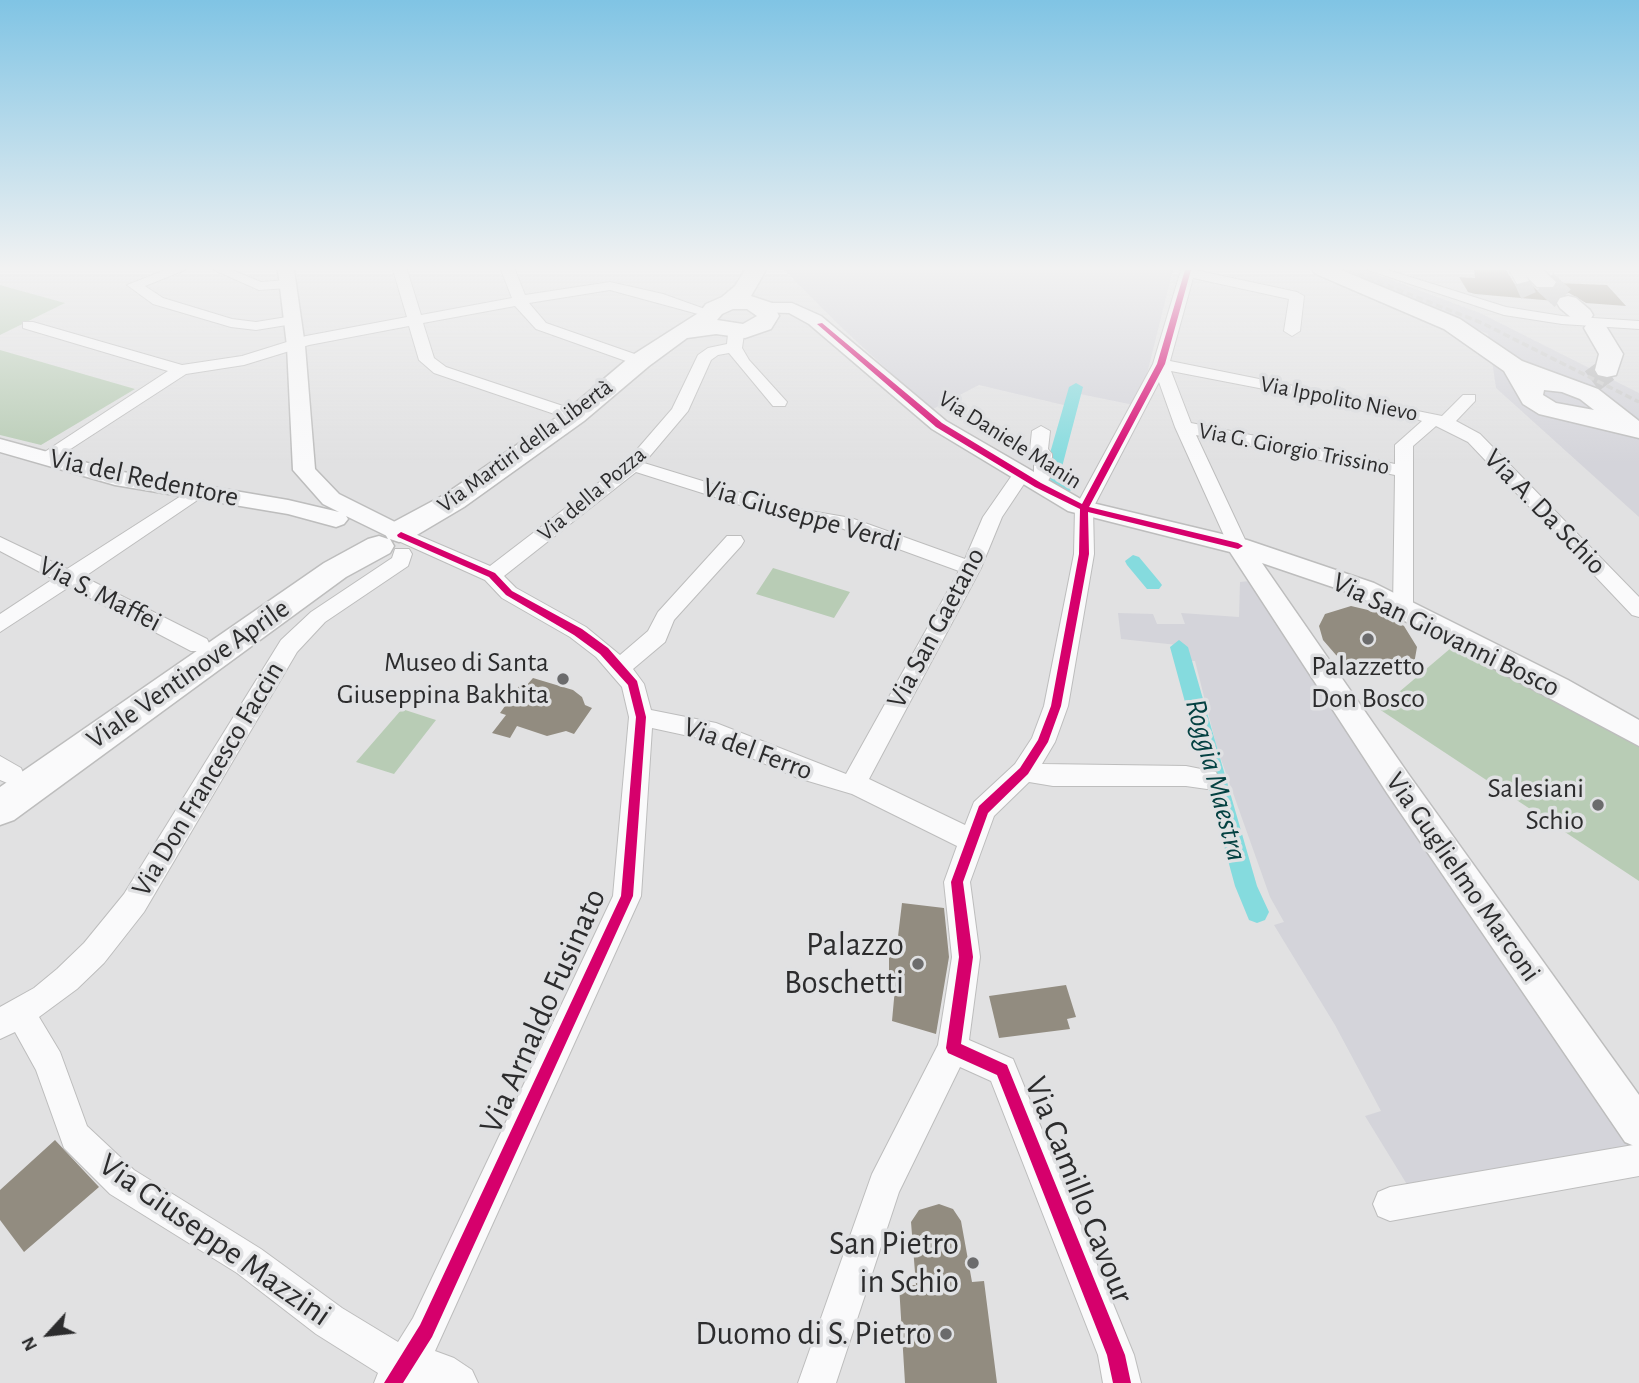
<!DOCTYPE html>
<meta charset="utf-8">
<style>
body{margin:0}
#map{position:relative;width:1639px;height:1383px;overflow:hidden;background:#e1e1e2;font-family:"Alegreya Sans",sans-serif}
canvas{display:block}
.north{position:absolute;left:14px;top:1299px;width:70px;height:70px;-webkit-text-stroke:5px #e0e1e3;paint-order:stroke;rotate:243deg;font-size:19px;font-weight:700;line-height:28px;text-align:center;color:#2c2c2d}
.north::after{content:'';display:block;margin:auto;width:24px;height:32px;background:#2c2c2d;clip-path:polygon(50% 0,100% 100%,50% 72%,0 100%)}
</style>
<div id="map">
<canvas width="1639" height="1383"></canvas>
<div class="north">N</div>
</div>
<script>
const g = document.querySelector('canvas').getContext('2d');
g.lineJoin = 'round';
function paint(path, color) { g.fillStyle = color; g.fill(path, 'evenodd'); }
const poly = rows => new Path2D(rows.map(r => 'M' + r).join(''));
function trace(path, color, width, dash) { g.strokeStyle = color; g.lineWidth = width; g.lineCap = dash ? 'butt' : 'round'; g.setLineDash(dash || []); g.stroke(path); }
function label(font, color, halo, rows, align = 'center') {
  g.font = font + ' "Alegreya Sans",sans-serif'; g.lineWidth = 7; g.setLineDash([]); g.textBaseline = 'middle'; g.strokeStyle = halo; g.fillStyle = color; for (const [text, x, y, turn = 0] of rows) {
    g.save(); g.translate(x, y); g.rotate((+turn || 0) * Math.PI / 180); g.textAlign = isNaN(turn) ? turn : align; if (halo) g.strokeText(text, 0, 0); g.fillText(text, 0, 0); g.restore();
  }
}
const built = poly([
 [784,270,1173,270,1139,406,1075,393,1072,407,979,385,931,410,842,328],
 [1334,270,1365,270,1480,313,1639,393,1639,517,1496,388,1488,334],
 [1250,581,1287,636,1639,1159,1419,1204,1365,1116,1381,1111,1335,1025,1274,925,1284,922,1270,897,1217,748,1195,661,1191,661,1187,646,1121,639,1118,613,1153,614,1157,624,1185,624,1181,613,1239,617,1240,582]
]);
const green = poly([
 [0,285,65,303,0,335],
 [0,350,135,389,41,445,0,435],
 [773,568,850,592,834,618,756,594],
 [1458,642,1639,746,1639,881,1379,709],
 [402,709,436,720,394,774,356,762]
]);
const canal = poly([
 [1076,383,1083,387,1062,467,1063,475,1073,489,1065,494,1059,492,1050,479,1046,467,1069,387,1076,383],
 [1133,555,1139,557,1159,581,1162,585,1159,589,1147,589,1127,565,1125,561,1133,555],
 [1179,640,1188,647,1257,886,1269,912,1265,920,1257,923,1249,920,1235,886,1170,647,1179,640]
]);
const building = poly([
 [1474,270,1506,270,1516,286,1530,283,1537,290,1553,290,1558,283,1607,285,1626,306,1586,303,1569,293,1559,295,1555,301,1475,294,1468,292,1459,277,1475,278],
 [1351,606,1385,614,1404,626,1417,647,1414,664,1398,672,1377,673,1354,666,1336,655,1323,640,1319,626,1325,614],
 [533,678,573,690,582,697,585,705,592,708,574,734,566,731,547,736,517,726,510,738,492,733,506,715,500,713,520,685,526,686],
 [902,903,944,908,949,957,936,1034,892,1021,896,977,889,975,889,951,896,953],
 [1066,985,1076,1017,1067,1019,1070,1029,999,1038,989,996],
 [55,1140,99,1187,24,1252,0,1220,0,1190],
 [939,1204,953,1209,961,1221,972,1282,984,1281,997,1383,905,1383,899,1285,916,1285,911,1222,919,1210]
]);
const minorTunnel = poly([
 [1522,281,1530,299]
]);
const primaryTunnel = poly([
 [1545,282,1568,303],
 [1592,381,1607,370]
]);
const minor = poly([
 [165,270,185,270,145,286,163,298,232,319,256,322,293,316,300,320,293,324,256,330,231,327,153,304,127,285,165,270],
 [214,270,232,270,261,282,288,280,295,284,288,288,259,290,214,270],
 [393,270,407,270,421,315,512,298,501,270,515,270,525,295,610,282,663,294,716,313,709,317,610,290,529,303,546,323,646,358,648,361,640,366,536,329,515,306,423,323,434,358,446,367,581,412,583,416,581,420,575,421,434,373,419,360,409,326,309,345,244,365,186,374,52,461,46,462,37,457,168,371,23,328,23,322,33,322,182,365,242,356,306,336,407,317,393,270],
 [1181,270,1195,270,1297,292,1304,296,1300,331,1292,336,1284,331,1289,299,1193,278,1170,361,1442,416,1463,395,1475,395,1475,401,1456,421,1480,434,1639,597,1639,617,1632,615,1468,442,1436,426,1413,446,1413,609,1410,614,1396,614,1393,609,1395,475,1196,435,1248,546,1245,551,1231,551,1175,427,1159,382,1093,508,1094,554,1068,706,1055,742,1042,764,1186,766,1216,772,1219,779,1216,786,1207,789,1186,786,1053,786,1029,782,994,816,970,882,980,957,969,1040,1013,1059,1134,1355,1141,1383,1103,1383,1098,1355,991,1081,960,1067,899,1192,836,1383,798,1383,872,1174,938,1045,952,957,944,882,957,846,852,794,798,778,712,741,652,728,641,896,435,1351,454,1358,472,1370,478,1383,374,1383,378,1373,316,1334,237,1273,110,1194,64,1148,36,1070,15,1032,0,1039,0,1007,34,988,57,969,84,943,124,894,281,640,311,612,392,558,395,549,409,549,412,554,408,566,325,622,297,652,144,912,104,963,77,989,39,1017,60,1052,87,1126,134,1170,261,1249,342,1308,398,1342,413,1318,613,896,629,717,622,687,596,657,570,637,502,598,485,580,394,539,391,535,394,531,408,531,490,566,627,461,672,409,698,355,708,348,727,344,728,334,736,329,744,334,742,348,749,360,787,402,785,406,773,406,729,353,718,355,711,360,688,411,644,463,787,507,851,518,965,559,983,517,1015,471,1027,471,1030,475,1002,517,981,568,869,779,965,825,974,802,1015,764,1032,738,1044,706,1074,554,1075,508,1153,364,1181,270],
 [1171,371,1414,418,1422,421,1395,445,1395,464,1191,423,1171,371],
 [636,472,778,517,841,528,959,571,846,774,716,723,651,710,644,684,633,669,665,642,674,620,741,546,744,541,741,536,727,536,658,612,648,631,620,655,586,627,516,588,504,576,636,472],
 [1368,270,1388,270,1506,307,1562,316,1639,321,1639,329,1562,324,1504,315,1368,270],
 [1509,270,1523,270,1529,281,1517,284,1509,270],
 [1041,426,1050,431,1048,449,1052,454,1052,473,1044,489,1038,491,1029,485,1034,473,1034,455,1030,450,1032,431,1041,426],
 [195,487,202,489,204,493,202,497,84,577,207,639,210,645,207,651,191,651,69,587,0,632,0,614,53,579,0,551,0,537,67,569,195,487],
 [0,756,21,768,24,775,21,782,12,785,0,780,0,756],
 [1639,1144,1639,1176,1390,1221,1378,1216,1373,1204,1378,1192,1390,1187,1639,1144]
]);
const tertiary = poly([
 [278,270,294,270,305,346,315,469,339,494,403,526,407,531,403,536,387,536,346,516,348,519,344,524,336,527,288,514,115,485,0,452,0,439,117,471,288,500,339,512,323,504,293,470,287,346,278,270],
 [764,303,792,303,821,316,946,421,1084,501,1247,540,1374,583,1568,680,1639,720,1639,746,1356,595,1262,563,1409,775,1639,1095,1639,1148,1625,1142,1387,793,1230,552,1068,511,932,429,809,324,789,313,758,312,755,308,764,303]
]);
const primary = poly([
 [745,270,766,270,751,296,772,303,775,308,779,316,771,329,745,338,716,334,687,338,649,366,584,421,464,507,410,539,399,542,390,539,394,546,390,553,346,577,14,820,0,825,0,787,324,563,368,539,379,536,388,539,384,532,388,525,444,495,566,411,631,356,700,312,706,304,722,297,735,286,745,270],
 [733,309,747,309,757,316,743,324,717,320,722,314,733,309],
 [1312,270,1341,270,1460,319,1522,361,1598,389,1639,421,1639,438,1539,414,1523,404,1504,371,1444,329,1316,274,1312,270],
 [1544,390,1562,392,1580,399,1594,410,1556,403,1543,395,1544,390],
 [1520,270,1543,270,1556,282,1553,287,1537,287,1520,270],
 [1568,296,1576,298,1590,310,1593,315,1590,320,1574,320,1560,308,1557,303,1560,298,1568,296],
 [1596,321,1604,323,1623,354,1616,375,1607,377,1598,375,1595,370,1599,354,1584,328,1588,323,1596,321]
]);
const rail = poly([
 [1348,270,1482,323,1639,402]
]);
const cycleway = poly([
 [1185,270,1191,270,1165,364,1089,507,1238,543,1243,546,1238,549,1088,512,1089,554,1061,706,1048,742,1028,774,988,813,963,882,973,957,961,1044,1007,1065,1125,1355,1131,1383,1113,1383,1107,1355,997,1075,948,1053,946,1048,959,957,951,882,979,806,1020,768,1038,740,1051,706,1079,554,1080,509,1035,487,936,427,817,324,822,323,942,423,1041,483,1082,504,1157,364,1185,270],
 [401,532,495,573,512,591,582,629,608,648,637,681,646,717,633,896,432,1337,403,1383,384,1383,420,1325,621,896,636,717,628,685,600,654,574,635,506,595,489,577,398,537,397,535,401,532]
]);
const markers = [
 [1368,639,7,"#6b6b6c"],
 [563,679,7,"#6b6b6c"],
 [1598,805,7,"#6b6b6c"],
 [918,964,7,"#6b6b6c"],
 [973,1263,7,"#6b6b6c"],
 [946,1334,7,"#6b6b6c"]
];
const farStreetnames = [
 ["Via Ippolito Nievo",1339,399,11],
 ["Via Daniele Manin",1010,440,32],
 ["Via Martiri della Libertà",525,446,-36],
 ["Via G. Giorgio Trissino",1294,449,11],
 ["Via della Pozza",592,494,-40]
];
const streetNames = [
 ["Via del Redentore",144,478,12],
 ["Via A. Da Schio",1545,512,46],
 ["Via Giuseppe Verdi",802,515,16],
 ["Via S. Maffei",100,594,27],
 ["Via San Gaetano",936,628,-62],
 ["Via San Giovanni Bosco",1446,635,26],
 ["Viale Ventinove Aprile",188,674,-35],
 ["Via del Ferro",748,749,20],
 ["Via Don Francesco Faccin",208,779,-59],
 ["Via Guglielmo Marconi",1463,877,55]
];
const poiNames = [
 ["Museo di Santa",549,663],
 ["Giuseppina Bakhita",549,695],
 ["Palazzetto",1368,667,"center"],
 ["Don Bosco",1368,699,"center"],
 ["Salesiani",1584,789],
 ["Schio",1584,821]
];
const waterNames = [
 ["Roggia Maestra",1216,780,75]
];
const nearPoinames = [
 ["Palazzo",904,945],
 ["Boschetti",904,983],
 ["San Pietro",959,1244],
 ["in Schio",959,1282],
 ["Duomo di S. Pietro",932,1334]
];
const nearStreetnames = [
 ["Via Arnaldo Fusinato",543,1011,-66],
 ["Via Camillo Cavour",1079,1190,68],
 ["Via Giuseppe Mazzini",215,1240,35]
];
paint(built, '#d4d4da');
paint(green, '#b8ccb5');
paint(canal, '#85dbde');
paint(building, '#928c80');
trace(minorTunnel, '#bdbdbe', 16, [16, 8]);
trace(primaryTunnel, '#bdbdbe', 24, [24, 12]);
trace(minor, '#bdbdbd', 2);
trace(tertiary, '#bdbdbd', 3);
trace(primary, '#bdbdbd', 3);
paint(minor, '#fafafb');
paint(tertiary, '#fafafb');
paint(primary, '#fafafb');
trace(rail, '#cbcbcb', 3.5, [7, 3.5]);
paint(cycleway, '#d6006c');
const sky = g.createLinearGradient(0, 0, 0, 463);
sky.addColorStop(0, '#80c4e4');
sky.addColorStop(0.58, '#f2f2f2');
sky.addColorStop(1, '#f2f2f200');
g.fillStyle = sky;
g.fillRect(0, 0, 1639, 463);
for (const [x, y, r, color] of markers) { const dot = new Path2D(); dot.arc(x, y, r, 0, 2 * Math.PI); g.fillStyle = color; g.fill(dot); trace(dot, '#e0e1e3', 2.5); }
label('23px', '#2c2c2d', '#e0e1e3', farStreetnames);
label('28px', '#2c2c2d', '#e0e1e3', streetNames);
label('28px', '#2c2c2d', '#e0e1e3', poiNames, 'right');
label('italic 30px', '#044142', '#e0e1e3', waterNames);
label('33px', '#2c2c2d', '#e0e1e3', nearPoinames, 'right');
label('33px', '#2c2c2d', '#e0e1e3', nearStreetnames);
</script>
